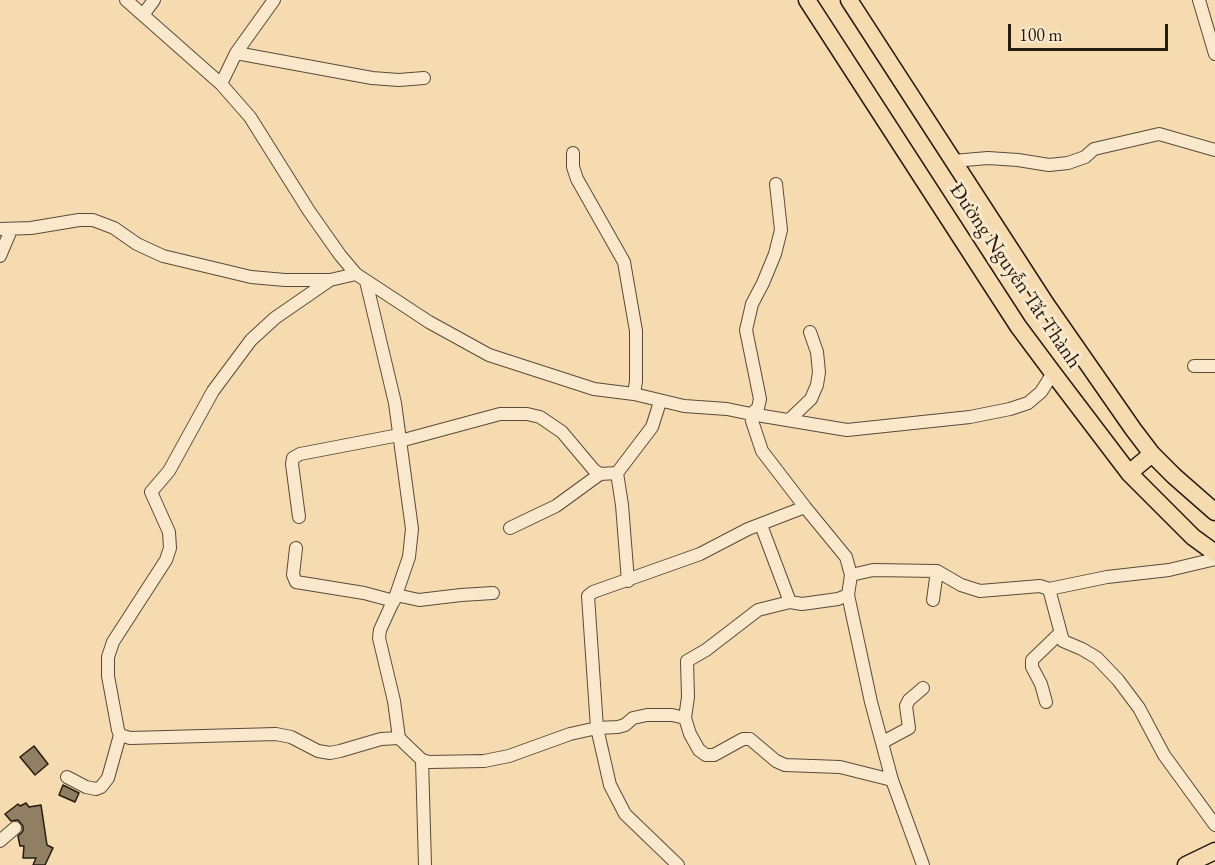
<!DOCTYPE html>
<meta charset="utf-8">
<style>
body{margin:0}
#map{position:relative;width:1215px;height:865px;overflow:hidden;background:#f6dbb1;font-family:"EB Garamond",serif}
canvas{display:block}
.scale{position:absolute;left:1008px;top:24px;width:160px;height:27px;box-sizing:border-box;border:3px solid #241b11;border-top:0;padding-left:8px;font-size:18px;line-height:21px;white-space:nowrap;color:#241b11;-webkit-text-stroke:4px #f9e8cc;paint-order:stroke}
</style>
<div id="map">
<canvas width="1215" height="865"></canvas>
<div class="scale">100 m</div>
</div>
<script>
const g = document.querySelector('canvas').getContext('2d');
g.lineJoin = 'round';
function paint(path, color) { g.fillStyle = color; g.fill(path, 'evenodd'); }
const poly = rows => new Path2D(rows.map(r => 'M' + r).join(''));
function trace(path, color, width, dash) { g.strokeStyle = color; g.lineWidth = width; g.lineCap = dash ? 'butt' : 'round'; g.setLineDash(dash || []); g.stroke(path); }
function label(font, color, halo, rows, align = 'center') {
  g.font = font + ' "EB Garamond",serif'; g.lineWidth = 6; g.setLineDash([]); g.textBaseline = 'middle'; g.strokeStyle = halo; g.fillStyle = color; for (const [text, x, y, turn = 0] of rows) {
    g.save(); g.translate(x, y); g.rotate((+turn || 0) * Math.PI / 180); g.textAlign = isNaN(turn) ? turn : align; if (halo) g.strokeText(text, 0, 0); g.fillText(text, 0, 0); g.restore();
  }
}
const building = poly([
 [34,746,48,764,35,775,20,757,34,746],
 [63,785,79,793,75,802,59,795,63,785],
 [26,803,29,807,41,805,47,845,53,848,45,865,33,865,36,858,23,858,24,846,20,846,18,836,23,831,23,826,18,820,11,821,5,814,18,804,20,806,26,803]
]);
const minor = poly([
 [126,0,221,84,250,117,309,211,340,255,356,274,429,322,489,355,594,389,634,394,684,406,727,409,751,414,847,430,970,417,1010,409,1028,403,1041,392,1053,373],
 [1199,0,1215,54],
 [143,15,154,0],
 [236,53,372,78,399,80,424,78],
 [221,84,236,53,274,0],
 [573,153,573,167,577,179,624,262,636,331,636,381,634,394],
 [953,161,988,158,1018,160,1049,165,1068,163,1085,157,1094,149,1159,134,1215,150],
 [776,184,781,230,775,254,763,283,752,304,746,330,760,399,758,408,751,414,752,421,762,451,805,507,846,557,851,575,848,595,871,702,892,780,923,865],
 [0,229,31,228,79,220,93,220,114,228,137,244,163,256,251,277,285,280,329,280],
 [0,256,11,230],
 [356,274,330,280,275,318,251,340,213,391,169,471,151,492,169,532,170,548,166,560,113,642,108,657,108,676,118,730,120,735,130,738,276,734,291,737,318,751,330,753,340,751,381,739,399,738],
 [366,281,395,403,412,529,409,557,396,595,380,630,379,638,394,701,399,738,422,760,429,762,484,761,509,756,570,734,597,728,618,727,625,725,633,718,647,715,672,715,685,718],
 [1194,366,1215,366],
 [789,420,811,399,817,385,819,372,817,352,810,332],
 [400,441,500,414,527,414,540,417,562,432,594,470,600,474,617,473],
 [299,517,292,464,293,458,300,454,399,435],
 [761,525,790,602],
 [510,528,556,506,600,474],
 [296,548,293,575,296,582,364,593,394,601],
 [851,575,873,570,937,571,961,585,980,591,1040,586,1049,589,1107,577,1169,570,1215,559],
 [628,581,622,505,617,473,652,427,660,402],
 [1049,589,1063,641,1082,649,1097,658,1118,680,1139,708,1164,755,1215,825],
 [396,595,419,600,461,595,493,593],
 [848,595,838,599,802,604,790,602,758,610,706,650,687,661,688,697,685,718,690,734,699,750,706,755,714,755,743,739,750,739,776,761,785,765,840,767,892,780],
 [933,600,937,571],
 [1046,702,1041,684,1032,667,1032,660,1060,633],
 [883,742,909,728,906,706,909,700,923,688],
 [422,760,425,865],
 [67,777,86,787,96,789,101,787,108,778,120,735],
 [0,841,15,828],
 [678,865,625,814,610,785,597,728,588,596,593,592,700,554,748,529,805,507]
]);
const major = poly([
 [807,0,1018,326,1053,373,1129,473,1193,537,1215,553],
 [849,0,1046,304,1133,429,1152,454,1174,476,1215,512],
 [1129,473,1152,454],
 [1186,865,1215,851]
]);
const streetNames = [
 ["Đường Nguyễn Tất Thành",1015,276,56]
];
paint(building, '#917f64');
trace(building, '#241b11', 1.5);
trace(minor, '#584b39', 14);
trace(major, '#241b11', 19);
trace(minor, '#f9e8cc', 12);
trace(major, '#f6dbb1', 16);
label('21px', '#241b11', '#f9e8cc', streetNames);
</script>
